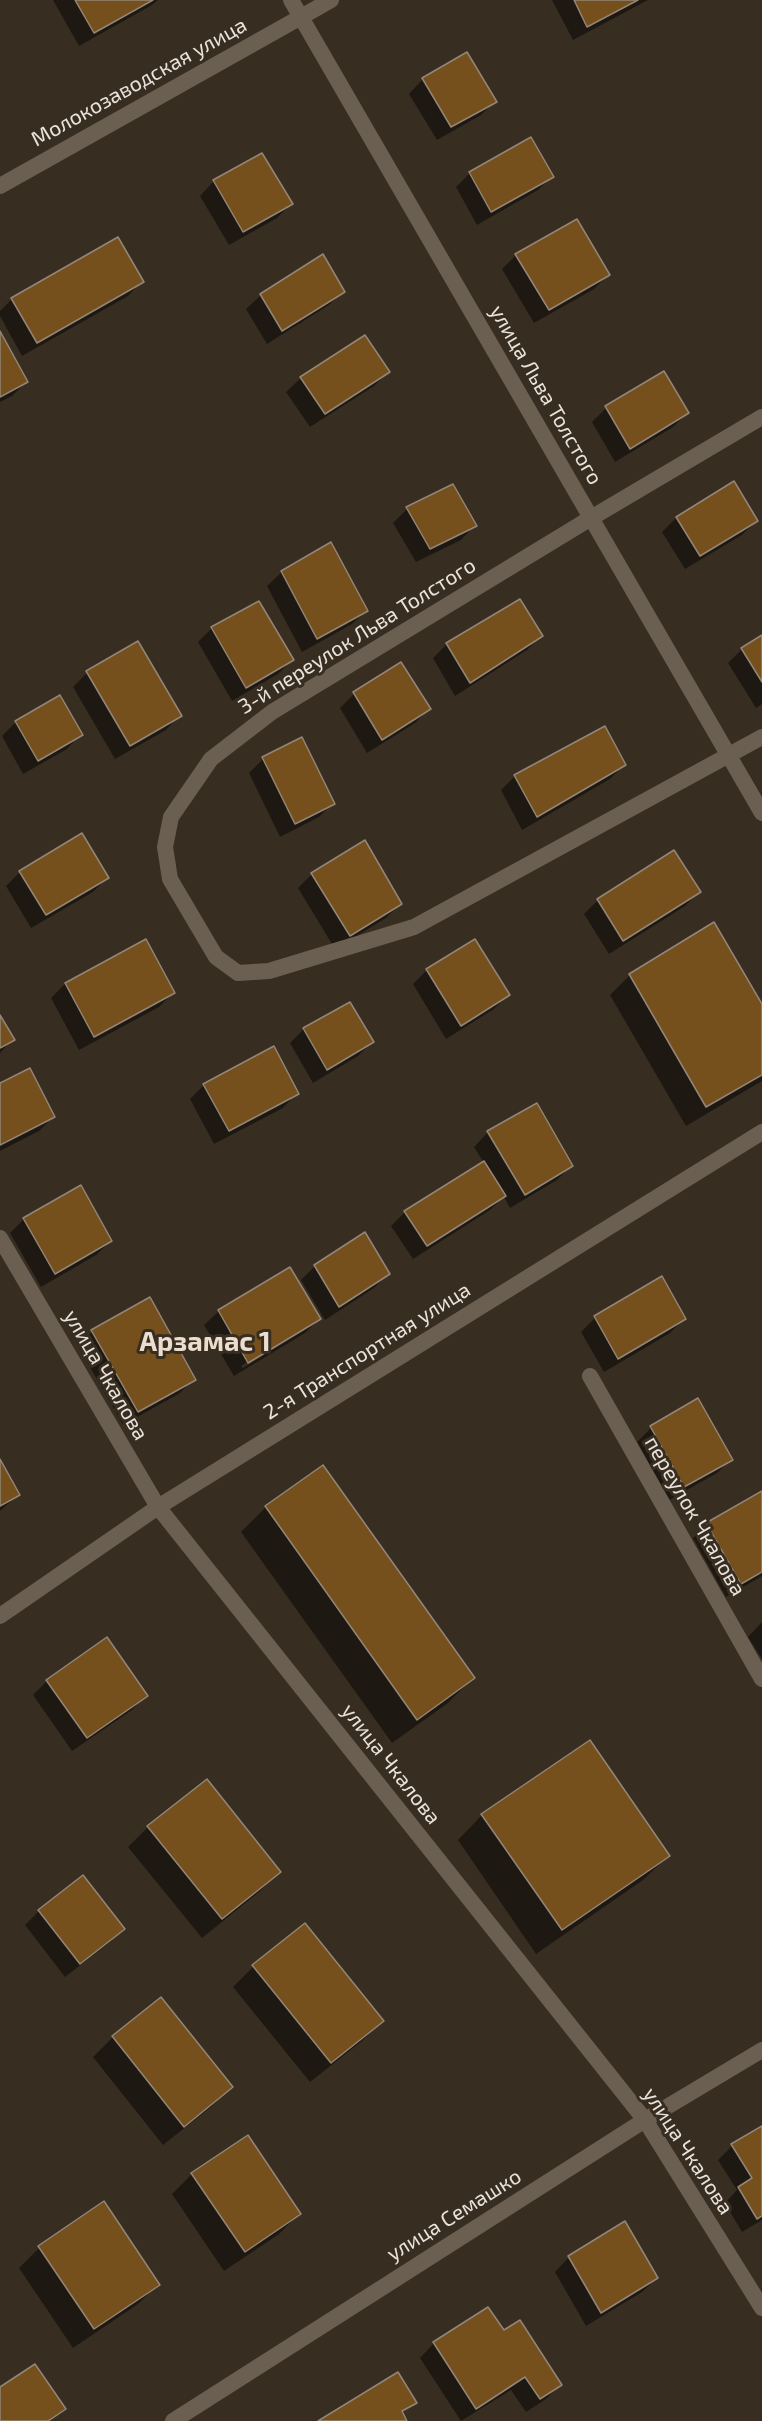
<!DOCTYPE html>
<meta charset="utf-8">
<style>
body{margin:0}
canvas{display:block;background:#372d21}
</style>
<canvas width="762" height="2421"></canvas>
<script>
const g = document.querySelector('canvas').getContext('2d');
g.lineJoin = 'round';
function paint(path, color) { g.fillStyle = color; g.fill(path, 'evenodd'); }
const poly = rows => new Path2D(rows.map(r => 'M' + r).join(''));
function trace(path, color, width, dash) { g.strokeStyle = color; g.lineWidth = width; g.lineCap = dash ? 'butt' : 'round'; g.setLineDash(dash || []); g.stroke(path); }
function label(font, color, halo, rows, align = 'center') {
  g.font = font + ' "Exo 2",sans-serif'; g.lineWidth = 6; g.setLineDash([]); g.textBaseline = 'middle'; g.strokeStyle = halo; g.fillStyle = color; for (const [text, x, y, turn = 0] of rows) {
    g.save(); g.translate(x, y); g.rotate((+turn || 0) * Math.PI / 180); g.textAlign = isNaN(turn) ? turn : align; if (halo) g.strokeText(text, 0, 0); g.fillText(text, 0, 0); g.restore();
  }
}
const shadow = poly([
 [53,0,158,0,152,5,79,46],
 [552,0,648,0,573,40],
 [423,79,495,101,481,115,437,140,409,94],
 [262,155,291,204,277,218,229,245,200,196,214,181],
 [470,173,552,176,538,190,477,225,456,187],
 [516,255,608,275,594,289,534,323,502,269],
 [322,256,343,291,329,305,267,344,246,309,261,295],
 [142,281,128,296,22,356,0,316,0,311,12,299],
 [0,334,26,382,12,396,0,402],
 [364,337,388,372,374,386,310,427,286,392,301,378],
 [663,373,687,413,673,427,615,462,592,422,606,408],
 [452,486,475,525,461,540,416,562,393,523,407,509],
 [676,518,756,521,742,535,685,569,662,532],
 [282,572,367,610,352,624,302,652,267,586],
 [212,628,292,660,278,674,232,701,198,642],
 [541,636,527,650,455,696,433,658,447,644],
 [762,636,762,704,756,708,728,663,742,649],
 [137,643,180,715,166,730,115,759,73,687,87,673],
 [400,664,429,709,415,723,367,753,340,708,354,694],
 [16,722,81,734,67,749,23,774,2,736],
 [301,739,333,803,319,817,280,837,249,773,263,759],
 [624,765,610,779,522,830,501,790,515,776],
 [20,872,107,878,93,892,31,928,6,886],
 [312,874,400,904,386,918,335,949,298,888],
 [699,892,685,906,609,954,584,914,598,900],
 [713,924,762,1007,762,1081,686,1126,610,995,630,975],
 [145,941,173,993,159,1007,79,1050,51,998,65,984],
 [427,970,508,995,494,1009,446,1039,413,984],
 [0,1017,13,1039,0,1053],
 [304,1029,372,1042,358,1056,313,1083,290,1043],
 [0,1085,53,1117,39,1131,0,1151],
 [204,1085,297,1093,283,1108,214,1144,190,1099],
 [488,1132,571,1166,557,1180,510,1208,504,1197,490,1210,413,1259,391,1226,405,1212,484,1163,474,1147],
 [24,1219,111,1241,96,1255,41,1287,10,1233],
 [315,1266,388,1274,374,1288,325,1320,301,1280],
 [219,1311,319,1319,305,1333,234,1376,204,1325],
 [304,1327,304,1330,243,1368,241,1366],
 [595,1318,684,1319,670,1333,604,1372,581,1332],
 [92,1332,194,1379,180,1393,123,1425,78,1346],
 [651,1428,731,1459,717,1473,669,1500,637,1442],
 [0,1462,19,1494,0,1511],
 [323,1467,473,1678,448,1703,392,1743,241,1532,266,1507],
 [762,1493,762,1576,726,1597,693,1538,707,1524],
 [762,1622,762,1659,748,1637],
 [47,1681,146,1695,132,1710,72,1751,33,1695],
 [482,1815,668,1856,643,1880,536,1954,458,1840],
 [148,1827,279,1872,259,1892,202,1938,128,1847],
 [83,1877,123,1929,109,1943,65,1977,25,1925,39,1911],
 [253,1967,382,2021,362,2041,310,2082,233,1987],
 [161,1999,231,2087,211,2107,163,2145,93,2057,113,2037],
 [762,2127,762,2220,742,2232,725,2203,737,2190,718,2160,732,2146],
 [192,2174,299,2214,279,2234,224,2271,172,2194],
 [104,2203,158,2284,138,2304,73,2348,19,2268,39,2248],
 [625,2223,657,2278,642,2292,586,2326,555,2272,569,2257],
 [503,2332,560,2385,546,2399,526,2412,511,2390,461,2421,420,2358,434,2343]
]);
const building = poly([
 [75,0,153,0,94,33,75,0],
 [574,0,638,0,587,27,574,0],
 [467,52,497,102,451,127,422,78,467,52],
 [531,137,554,177,491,212,469,172,531,137],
 [262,153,293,204,243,232,213,180,262,153],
 [577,219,610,275,549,310,515,254,577,219],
 [118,237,144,282,37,343,11,298,118,237],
 [323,254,345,292,282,331,260,294,323,254],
 [0,331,28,382,0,397,0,331],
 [365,335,390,372,325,414,300,377,365,335],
 [664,371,689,413,630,449,605,406,664,371],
 [734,481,758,521,700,556,676,517,734,481],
 [453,484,477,526,430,549,406,507,453,484],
 [331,542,368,611,317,639,281,571,331,542],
 [520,599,543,636,470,683,446,643,520,599],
 [259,601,294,660,246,688,211,627,259,601],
 [762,635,762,682,741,648,762,635],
 [138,641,182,716,130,746,86,671,138,641],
 [401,662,431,709,382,740,353,692,401,662],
 [60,695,83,735,38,761,15,721,60,695],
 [605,726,626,765,537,817,514,775,605,726],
 [302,737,335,804,295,824,262,757,302,737],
 [82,833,109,878,46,915,19,871,82,833],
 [365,840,402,904,350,936,311,873,365,840],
 [674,850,701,892,623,941,597,899,674,850],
 [714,922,762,1004,762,1075,706,1107,629,974,714,922],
 [146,939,175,993,94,1037,65,983,146,939],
 [475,939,510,995,461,1026,426,969,475,939],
 [350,1002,374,1042,327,1070,303,1028,350,1002],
 [0,1015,15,1040,0,1048,0,1015],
 [274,1046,299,1094,229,1131,203,1084,274,1046],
 [30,1068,55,1117,0,1145,0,1083,30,1068],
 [537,1103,573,1166,525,1195,487,1131,537,1103],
 [484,1161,506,1196,427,1246,404,1211,484,1161],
 [81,1185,112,1241,55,1274,23,1218,81,1185],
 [365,1232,390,1274,339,1307,314,1265,365,1232],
 [290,1267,321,1319,248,1363,218,1310,290,1267],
 [662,1276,686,1319,618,1359,594,1316,662,1276],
 [150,1297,196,1380,138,1412,91,1330,150,1297],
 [698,1398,733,1460,684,1487,650,1426,698,1398],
 [0,1459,20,1495,0,1506,0,1459],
 [323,1465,475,1678,417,1720,265,1506,323,1465],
 [762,1491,762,1572,741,1584,706,1523,762,1491],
 [107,1637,148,1696,87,1738,46,1680,107,1637],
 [590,1740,670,1856,562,1930,481,1814,590,1740],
 [207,1779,281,1872,222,1919,147,1826,207,1779],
 [83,1875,125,1929,80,1964,38,1910,83,1875],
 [305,1923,384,2021,331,2063,252,1965,305,1923],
 [161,1997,233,2087,184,2127,112,2036,161,1997],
 [762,2126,762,2216,757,2219,738,2187,752,2178,731,2144,762,2126],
 [248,2135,301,2214,245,2252,191,2173,248,2135],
 [104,2201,160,2285,94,2329,38,2246,104,2201],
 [625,2221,658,2278,601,2313,568,2256,625,2221],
 [488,2307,504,2330,520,2320,562,2385,540,2399,525,2377,476,2409,433,2342,488,2307],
 [35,2364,66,2409,48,2421,0,2421,0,2387,35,2364],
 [398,2372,417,2403,402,2411,407,2421,318,2421,398,2372]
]);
const minor = poly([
 [0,186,301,17],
 [762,417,591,518,272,712,211,759,171,817,165,847,170,879,216,957,238,973,269,971,414,927,762,737],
 [0,1238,158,1507,645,2120,762,2308],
 [590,1376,762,1679],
 [0,1616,158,1507,762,1132]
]);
const tertiary = poly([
 [291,0,762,813],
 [301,17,331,0],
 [173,2421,645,2120,762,2050]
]);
const streetNames = [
 ["Молокозаводская улица",139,82,-29],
 ["улица Льва Толстого",546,395,60],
 ["3-й переулок Льва Толстого",357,636,-32],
 ["2-я Транспортная улица",367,1351,-32],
 ["улица Чкалова",106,1375,60],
 ["переулок Чкалова",695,1516,60],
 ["улица Чкалова",391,1764,52],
 ["улица Чкалова",688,2151,57],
 ["улица Семашко",454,2215,-32]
];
const districtNames = [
 ["Арзамас 1",205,1342]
];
paint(shadow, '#0007');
paint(building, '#754f1c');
trace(building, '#938678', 1.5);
trace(minor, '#6b5f52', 16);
trace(tertiary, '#6b5f52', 16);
label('21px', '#e9e3db', '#372d21', streetNames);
label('bold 27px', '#ecdecf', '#372d21', districtNames);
</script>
